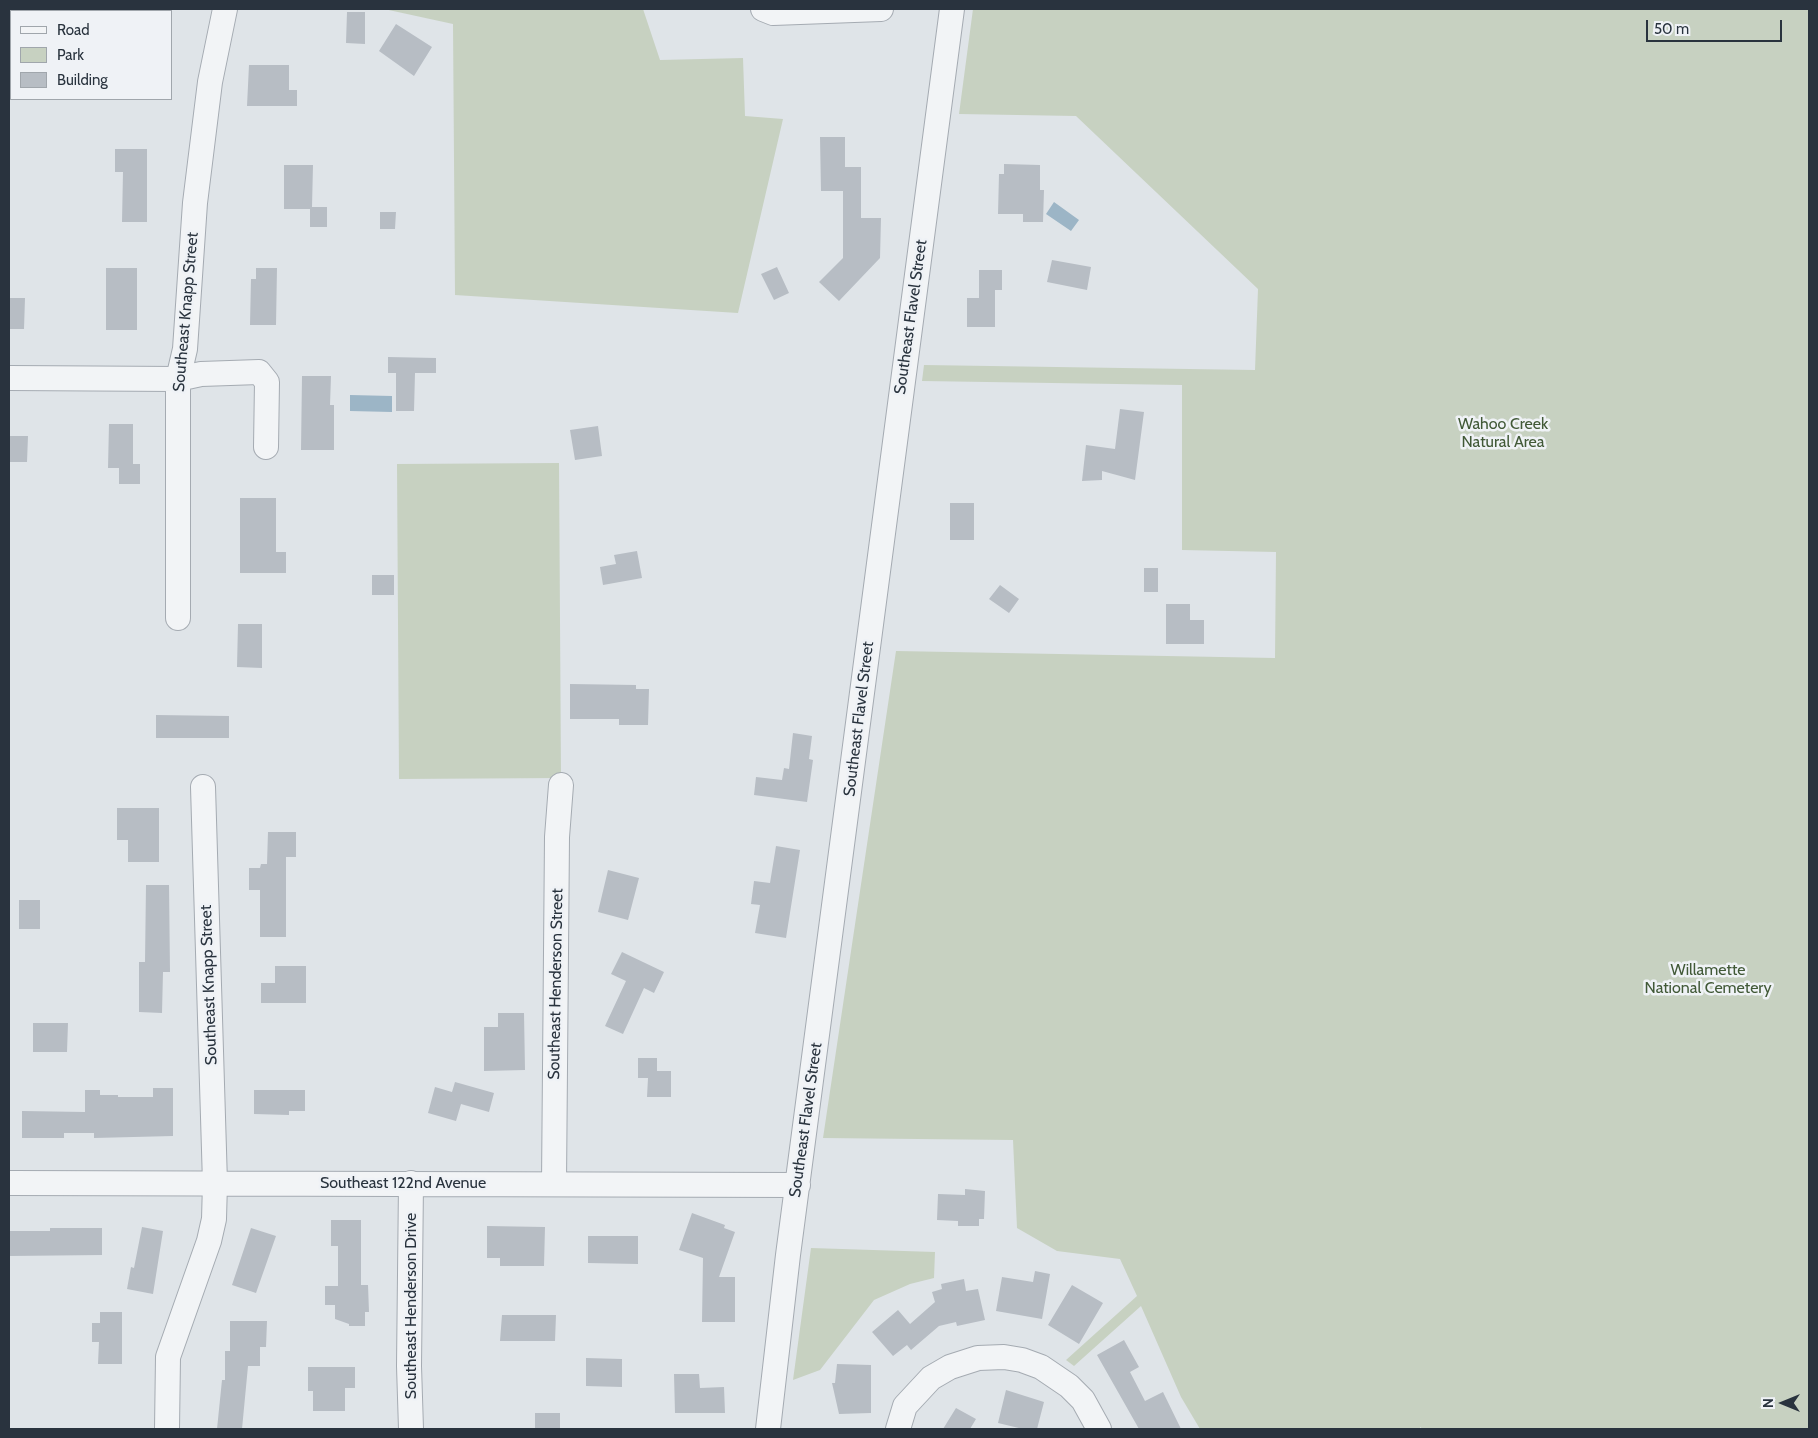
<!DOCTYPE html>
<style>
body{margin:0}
#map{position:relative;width:1818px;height:1438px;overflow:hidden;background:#dfe4e8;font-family:Cabin,sans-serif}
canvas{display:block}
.frame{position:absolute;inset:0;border:10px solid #29333e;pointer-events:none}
.legend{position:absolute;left:10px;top:10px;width:162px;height:90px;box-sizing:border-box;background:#eff2f6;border:1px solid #a0a6ac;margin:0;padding:6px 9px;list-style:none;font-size:15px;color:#29333e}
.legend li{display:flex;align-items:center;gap:10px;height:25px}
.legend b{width:25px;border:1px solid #a0a6ac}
.north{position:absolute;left:1758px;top:1378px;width:50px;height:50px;-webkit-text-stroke:4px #eff2f6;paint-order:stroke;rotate:270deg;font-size:14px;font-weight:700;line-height:20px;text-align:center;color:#29333e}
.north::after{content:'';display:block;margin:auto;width:18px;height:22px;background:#29333e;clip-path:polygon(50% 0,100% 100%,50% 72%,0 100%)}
.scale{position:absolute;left:1646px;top:20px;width:136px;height:22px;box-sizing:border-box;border:2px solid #29333e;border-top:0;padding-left:6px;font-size:15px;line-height:18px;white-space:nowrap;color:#29333e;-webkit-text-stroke:4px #eff2f6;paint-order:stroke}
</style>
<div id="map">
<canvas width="1818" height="1438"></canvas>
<div class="frame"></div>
<ul class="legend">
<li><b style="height:6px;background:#f2f4f6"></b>Road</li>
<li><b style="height:14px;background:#c7d1c1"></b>Park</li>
<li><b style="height:14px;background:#b7bdc4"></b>Building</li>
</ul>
<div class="north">N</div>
<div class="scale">50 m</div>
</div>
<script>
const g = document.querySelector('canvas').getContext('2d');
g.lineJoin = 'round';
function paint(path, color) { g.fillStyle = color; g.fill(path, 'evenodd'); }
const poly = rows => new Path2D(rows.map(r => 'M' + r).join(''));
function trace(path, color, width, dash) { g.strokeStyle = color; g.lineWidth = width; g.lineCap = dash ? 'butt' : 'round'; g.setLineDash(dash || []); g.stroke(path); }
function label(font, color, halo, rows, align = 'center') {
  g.font = font + ' Cabin,sans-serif'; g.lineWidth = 5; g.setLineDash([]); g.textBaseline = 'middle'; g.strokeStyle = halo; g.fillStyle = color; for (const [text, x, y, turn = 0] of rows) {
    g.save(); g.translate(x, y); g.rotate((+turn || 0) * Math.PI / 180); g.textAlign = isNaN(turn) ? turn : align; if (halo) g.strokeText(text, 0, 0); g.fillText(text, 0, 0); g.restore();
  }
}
const green = poly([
 [384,9,643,9,660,60,743,58,745,116,783,119,738,313,455,295,453,24],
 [973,9,1809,9,1809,1429,1423,1429,1420,1427,1420,1429,1200,1429,1181,1397,1141,1306,1074,1366,1066,1360,1137,1296,1120,1259,1057,1251,1017,1228,1013,1140,823,1138,896,651,1275,658,1276,552,1182,550,1182,385,922,381,924,365,1255,370,1258,289,1076,116,959,114],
 [559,463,561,778,399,779,397,464],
 [811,1248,935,1252,934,1278,910,1284,874,1300,820,1370,793,1380]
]);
const water = poly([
 [1054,202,1079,220,1071,231,1046,214],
 [350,395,392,396,392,412,350,411]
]);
const building = poly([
 [347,12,365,12,365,44,346,43],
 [396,24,432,47,414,76,379,51],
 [249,65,289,65,289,90,297,90,297,106,247,106],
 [820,137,845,137,845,167,861,167,861,218,881,218,880,258,839,301,819,282,843,258,843,191,821,191],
 [115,149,147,149,147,222,122,222,123,172,115,172],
 [1004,164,1040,165,1040,190,1044,190,1043,222,1023,222,1023,214,998,214,999,174,1004,174],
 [284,165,313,165,312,207,327,207,327,227,310,227,310,209,284,209],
 [380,212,396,212,395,229,380,229],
 [1052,260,1091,267,1087,290,1047,282],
 [777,267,789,293,774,300,761,274],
 [106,268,137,268,137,330,106,330],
 [256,268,277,268,276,325,250,325,251,279,256,279],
 [979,270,1002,270,1002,290,995,290,995,327,967,327,967,298,979,298],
 [9,298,25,298,24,329,9,329],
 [388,357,436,358,436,373,415,373,414,411,396,411,396,373,388,373],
 [302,376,331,376,330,405,334,405,334,450,301,450],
 [1120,409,1144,412,1135,480,1102,471,1102,480,1082,481,1086,445,1115,449],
 [109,424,133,424,133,464,140,464,140,484,119,484,119,468,108,468],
 [598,426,602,456,575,460,570,430],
 [9,436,28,436,27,462,9,462],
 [240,498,276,498,276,552,286,552,286,573,240,573],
 [950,503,974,503,974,540,950,540],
 [637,551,642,578,603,585,600,567,616,564,614,555],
 [1144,568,1158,568,1158,592,1144,592],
 [372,575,394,575,394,595,372,595],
 [1000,585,1019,599,1009,613,989,599],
 [1166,604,1190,604,1190,620,1204,620,1204,644,1166,644],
 [238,624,262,624,262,668,237,667],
 [570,684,636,685,636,689,649,689,648,725,619,725,619,719,570,719],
 [156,715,229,716,229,738,156,738],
 [793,733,812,736,809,759,813,760,807,802,754,795,756,777,782,780,784,768,789,769],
 [117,808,159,808,159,862,128,862,128,840,117,840],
 [268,832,296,832,296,857,286,857,286,937,260,937,260,890,249,890,249,868,260,868,261,864,267,864],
 [776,846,800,850,786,938,755,933,760,905,751,904,754,881,770,883],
 [608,870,639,878,628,920,598,912],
 [146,885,169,885,170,972,163,972,162,1013,139,1012,139,962,145,962],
 [19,900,40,900,40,929,19,929],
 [622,952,664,972,654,993,644,988,623,1034,605,1026,626,981,611,974],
 [275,966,306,966,306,1003,261,1003,261,983,275,983],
 [498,1013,524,1013,525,1070,484,1071,484,1027,498,1027],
 [33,1023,68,1023,67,1052,33,1052],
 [638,1058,657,1058,657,1071,671,1071,671,1097,647,1097,648,1078,638,1078],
 [455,1082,494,1093,489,1112,461,1104,456,1121,428,1113,435,1087,452,1092],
 [153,1088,173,1088,173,1136,94,1138,94,1133,64,1133,64,1138,22,1138,22,1111,85,1112,85,1090,100,1090,100,1095,118,1095,118,1097,153,1097],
 [254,1090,305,1090,305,1111,289,1111,289,1115,254,1114],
 [965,1189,985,1191,984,1219,979,1219,979,1226,958,1226,958,1221,937,1220,938,1194,965,1195],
 [692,1213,725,1225,724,1228,735,1232,719,1277,735,1277,735,1322,702,1322,703,1258,679,1250],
 [331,1220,361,1220,361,1285,368,1285,369,1312,365,1312,365,1326,349,1326,349,1324,335,1319,335,1305,325,1305,325,1286,338,1286,338,1246,331,1246],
 [487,1226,545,1227,544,1266,500,1266,500,1258,487,1258],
 [142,1227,163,1231,153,1294,127,1289,131,1267,134,1268],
 [50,1228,102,1228,102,1255,9,1256,9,1231,50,1231],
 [251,1228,276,1236,256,1293,232,1285],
 [588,1236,638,1236,638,1264,588,1263],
 [1035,1271,1050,1274,1042,1319,996,1311,1002,1277,1033,1282],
 [964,1279,966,1291,978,1289,985,1320,957,1326,956,1322,939,1326,911,1350,907,1345,893,1356,872,1332,898,1310,910,1324,935,1302,932,1292,942,1289,941,1284],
 [1072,1285,1103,1303,1079,1344,1048,1325],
 [100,1312,122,1312,122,1364,98,1364,99,1342,92,1342,92,1323,100,1323],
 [502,1315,556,1315,555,1341,500,1341],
 [230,1321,267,1321,266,1347,260,1347,260,1366,248,1366,242,1429,217,1429,222,1380,225,1380,225,1351,230,1351],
 [1124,1340,1139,1367,1130,1372,1145,1401,1163,1392,1181,1429,1139,1429,1097,1355],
 [586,1358,622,1359,622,1387,586,1386],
 [837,1364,871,1365,871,1413,839,1414,832,1383,835,1383],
 [308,1367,355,1367,355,1388,345,1388,345,1411,313,1411,313,1391,308,1391],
 [674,1374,699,1374,700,1388,724,1387,725,1413,675,1413],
 [1006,1390,1044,1402,1037,1429,1023,1429,998,1423],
 [956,1408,976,1419,970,1429,943,1429],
 [535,1413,560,1413,560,1429,535,1429]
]);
const minor = poly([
 [14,9,14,11],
 [763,9,773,13,881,9],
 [9,378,178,379,201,374,259,372,267,382,266,447],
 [178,618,178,379,185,349,195,203,210,82,225,9],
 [9,1183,798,1185],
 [411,1183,409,1366,411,1429],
 [554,1183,557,837,561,785],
 [167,1429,168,1357,209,1241,214,1219,215,1183,203,787],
 [768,1429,788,1255,952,9],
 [898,1429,905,1406,931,1378,950,1367,978,1358,1004,1357,1022,1360,1041,1367,1069,1386,1083,1400,1099,1429]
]);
const streetNames = [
 ["Southeast Knapp Street",186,312,-85],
 ["Southeast Flavel Street",911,317,-82],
 ["Southeast Flavel Street",859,719,-83],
 ["Southeast Henderson Street",556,984,-89],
 ["Southeast Knapp Street",209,985,-92],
 ["Southeast Flavel Street",806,1120,-82],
 ["Southeast 122nd Avenue",403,1183],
 ["Southeast Henderson Drive",411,1306,-90]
];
const parkNames = [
 ["Wahoo Creek",1503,424],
 ["Natural Area",1503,442],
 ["Willamette",1708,970],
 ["National Cemetery",1708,988]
];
paint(green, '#c7d1c1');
paint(water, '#9cb5c6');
paint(building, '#b7bdc4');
trace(minor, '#a5abb2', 26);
trace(minor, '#f2f4f6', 24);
label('16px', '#29333e', '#eff2f6', streetNames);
label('16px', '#415937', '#eff2f6', parkNames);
</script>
